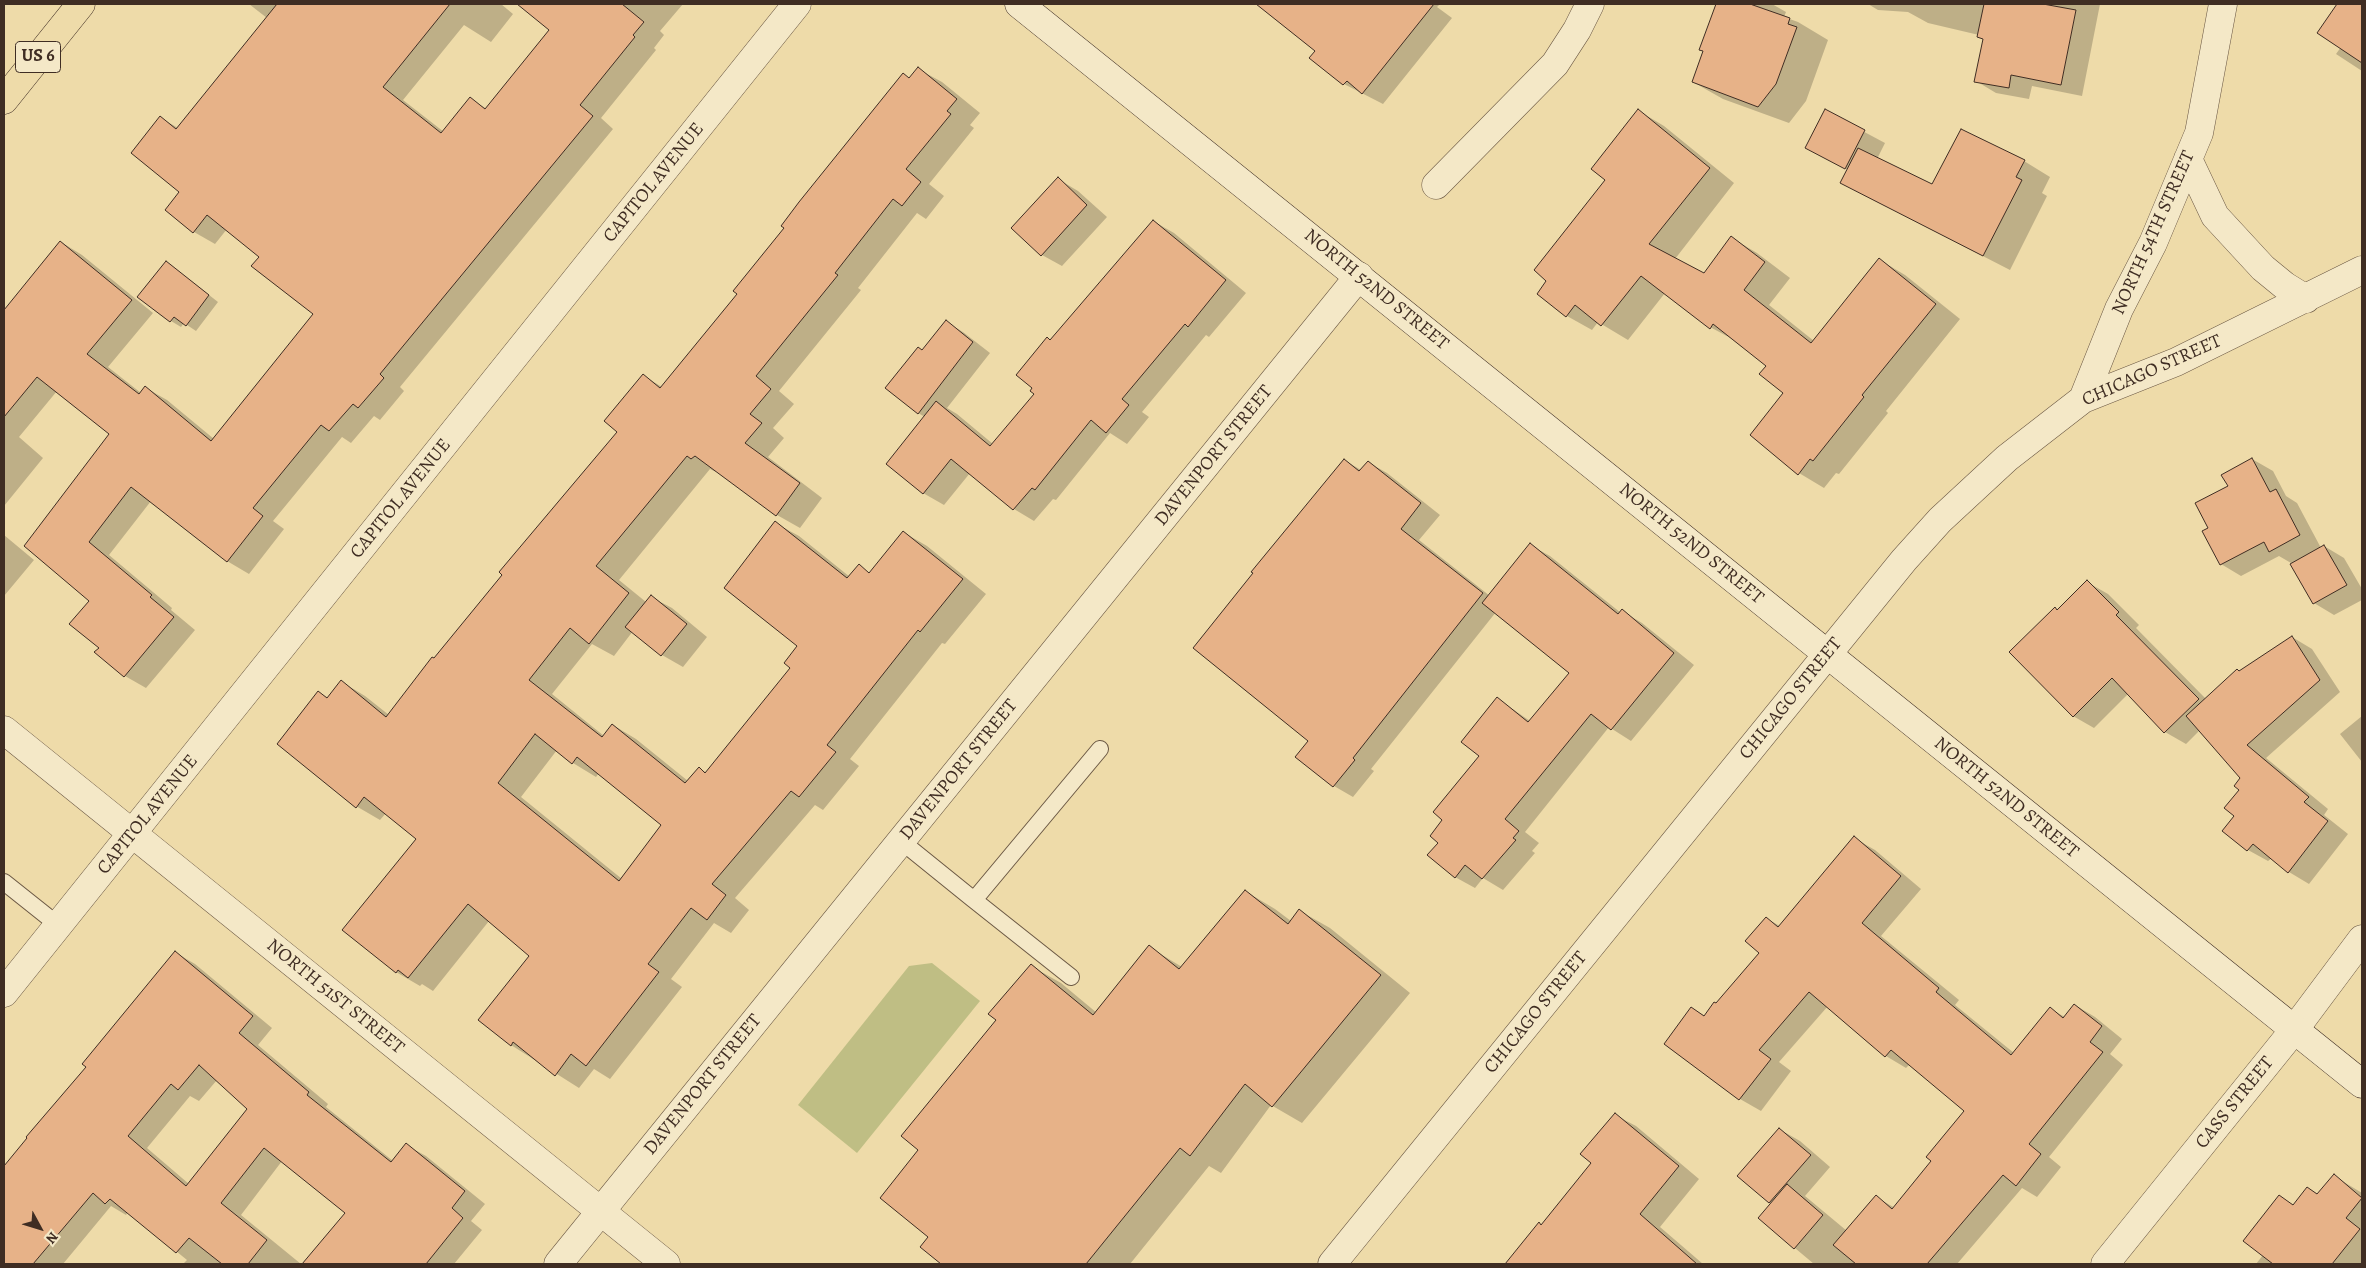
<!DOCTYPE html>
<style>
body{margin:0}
#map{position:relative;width:2366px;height:1268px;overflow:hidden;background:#eedba9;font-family:Alegreya,serif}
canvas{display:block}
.frame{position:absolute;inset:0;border:5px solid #3f2d23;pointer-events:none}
.north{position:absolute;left:15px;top:1203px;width:50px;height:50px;-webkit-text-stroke:4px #f4e8c7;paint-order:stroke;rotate:129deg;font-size:14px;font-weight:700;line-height:20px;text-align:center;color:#3f2d23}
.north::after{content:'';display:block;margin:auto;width:18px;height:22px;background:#3f2d23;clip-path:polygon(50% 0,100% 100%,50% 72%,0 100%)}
</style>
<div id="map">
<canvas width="2366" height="1268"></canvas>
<div class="frame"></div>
<div class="north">N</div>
</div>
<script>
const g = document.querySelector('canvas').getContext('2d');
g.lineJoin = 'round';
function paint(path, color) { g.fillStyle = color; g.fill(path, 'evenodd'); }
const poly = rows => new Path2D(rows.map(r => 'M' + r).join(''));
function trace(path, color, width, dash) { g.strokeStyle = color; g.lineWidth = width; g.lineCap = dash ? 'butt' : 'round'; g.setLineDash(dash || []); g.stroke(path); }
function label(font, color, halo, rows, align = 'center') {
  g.font = font + ' Alegreya,serif'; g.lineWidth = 5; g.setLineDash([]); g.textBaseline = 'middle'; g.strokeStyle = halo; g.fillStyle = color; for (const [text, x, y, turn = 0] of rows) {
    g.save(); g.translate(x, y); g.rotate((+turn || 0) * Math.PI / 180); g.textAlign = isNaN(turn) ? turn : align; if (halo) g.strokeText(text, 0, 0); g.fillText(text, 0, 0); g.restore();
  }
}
const green = poly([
 [932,963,980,1001,857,1153,798,1105,909,966]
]);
const shadow = poly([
 [249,4,501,4,513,14,491,42,464,25,403,100,444,132,470,99,487,109,551,29,540,21,554,4,683,4,660,31,664,35,654,48,656,50,601,118,613,129,400,387,404,391,380,420,374,416,351,443,342,437,273,521,284,529,249,574,227,561,151,501,109,555,172,608,171,610,195,630,146,688,125,676,100,648,91,600,26,546,111,434,57,391,19,437,43,458,4,506,4,322,61,242,82,255,153,313,108,367,141,393,146,388,167,400,214,439,315,314,260,257,227,229,215,244,194,232,167,210,180,192,161,118,178,128,267,18],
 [1273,4,1440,4,1437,7,1452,18,1383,104,1344,84,1311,58,1316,51,1267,11],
 [1717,4,1772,4,1786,12,1784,17,1798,22,1828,40,1806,101,1789,123,1723,99,1693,82,1704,51,1701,49],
 [1868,4,2100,4,2082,96,2032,86,2029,99,1996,93,1976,81,1984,40,1979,35,1928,23,1908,12,1878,10],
 [2338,4,2357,4,2362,7,2362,71,2336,54,2341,47,2319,33],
 [918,69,942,82,980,113,970,125,974,128,929,184,944,196,926,219,917,213,858,288,861,290,779,391,794,404,773,428,784,438,768,457,822,498,800,528,777,515,717,471,716,472,710,469,619,580,646,602,651,597,672,608,707,637,683,667,662,655,633,631,614,656,592,644,552,694,604,736,613,725,636,739,688,781,699,768,707,773,792,668,799,646,775,523,799,536,850,577,859,566,870,573,903,532,927,546,986,594,945,644,942,643,850,759,859,766,823,810,815,805,735,898,749,910,731,933,714,923,671,979,682,987,610,1079,594,1069,579,1088,511,1045,531,955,489,921,433,991,422,984,420,986,396,972,418,839,386,813,380,820,356,806,319,693,329,698,342,682,365,696,389,715,619,431,644,376,662,387,739,294,904,75,910,78],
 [557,750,573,763,596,777,599,773,663,825,622,879,521,797],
 [1639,111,1664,126,1734,183,1675,259,1704,275,1732,238,1757,253,1790,278,1769,305,1814,341,1880,260,1905,275,1960,319,1886,411,1888,413,1839,474,1836,473,1824,488,1799,473,1785,393,1767,366,1736,341,1710,327,1665,293,1628,340,1598,322,1592,330,1567,316,1607,180],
 [1825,111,1885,143,1877,159,1933,186,2024,161,2050,177,2042,193,2047,196,2010,270,1868,197,1848,170,1827,159],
 [1058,179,1078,191,1107,217,1062,266,1042,255],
 [1153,221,1174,233,1246,293,1209,337,1206,335,1142,412,1149,417,1127,444,1110,433,1056,500,1053,499,1034,521,1014,509,970,473,944,505,923,493,925,417,918,413,946,322,963,332,990,353,947,408,957,414,993,444,1035,394,1051,341],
 [167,262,218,302,196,331,184,323,181,327,171,321],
 [2252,459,2273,471,2286,496,2297,503,2321,548,2324,546,2344,558,2362,589,2362,600,2334,615,2314,603,2291,563,2279,556,2241,576,2221,564,2210,529,2229,487],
 [1344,460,1361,470,1368,462,1387,473,1440,515,1419,540,1490,596,1530,545,1550,556,1621,613,1622,611,1642,623,1694,665,1631,741,1609,727,1525,832,1539,843,1532,851,1535,853,1503,890,1483,878,1475,888,1455,877,1440,842,1444,820,1481,756,1498,699,1530,721,1570,673,1496,612,1371,769,1374,771,1353,797,1334,786,1297,757,1310,741],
 [4,535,34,560,4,596],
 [2087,582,2108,594,2139,625,2136,628,2206,699,2240,672,2292,637,2312,649,2340,692,2266,758,2328,809,2324,815,2348,834,2309,884,2289,872,2272,858,2268,861,2248,850,2236,816,2242,778,2200,730,2186,744,2165,732,2128,694,2094,728,2073,716,2055,609,2058,610],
 [2362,716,2362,762,2340,734],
 [1854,838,1875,850,1921,889,1881,936,1959,1000,1955,1005,2014,1053,2050,1009,2065,1017,2075,1005,2095,1017,2122,1039,2110,1054,2123,1065,2049,1157,2061,1167,2037,1197,2022,1188,1957,1264,1814,1264,1759,1218,1772,1204,1769,1202,1779,1129,1800,1141,1830,1167,1805,1196,1847,1231,1876,1197,1895,1208,1933,1161,1966,1111,1910,1064,1906,1068,1886,1056,1828,1006,1779,1062,1791,1071,1761,1111,1740,1099,1666,1044,1692,1008,1705,1016,1716,1004,1761,953,1767,919,1780,926],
 [1245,891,1275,909,1291,921,1300,911,1330,928,1410,993,1302,1123,1271,1105,1221,1173,1209,1166,1130,1264,943,1264,922,1247,929,1237,920,1150,1031,966,1061,983,1097,1013,1149,947,1182,967],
 [176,953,195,964,272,1028,258,1045,328,1104,326,1107,393,1161,406,1145,426,1156,485,1204,471,1221,482,1230,454,1264,304,1264,346,1213,282,1161,241,1215,301,1264,183,1264,187,1260,128,1212,126,1215,111,1206,63,1264,4,1264,4,1167,88,1067],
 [217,1080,248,1108,189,1184,147,1148,190,1096,199,1101],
 [1615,1115,1636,1126,1699,1179,1660,1227,1703,1264,1647,1264,1641,1259,1637,1264,1507,1264,1539,1224,1542,1226,1593,1163],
 [2334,1176,2362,1193,2361,1264,2256,1264,2263,1255,2280,1197,2294,1205,2308,1188,2319,1195]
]);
const building = poly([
 [277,4,450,4,383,87,441,133,470,97,485,109,549,30,517,4,622,4,644,22,633,35,635,37,580,105,593,116,380,374,384,378,358,408,353,404,329,431,321,425,253,508,263,516,227,562,131,487,89,542,152,595,150,597,174,617,124,677,94,652,99,648,69,624,89,601,24,546,109,434,37,377,4,417,4,310,60,241,132,300,87,354,139,394,145,386,211,441,313,314,251,266,259,257,207,215,193,233,165,210,179,192,131,153,160,116,176,129,277,4],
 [1256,4,1434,4,1362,94,1347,81,1343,85,1309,58,1315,51,1256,4],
 [1716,4,1750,4,1790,18,1788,24,1797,27,1776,84,1758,107,1692,82,1703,51,1699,50,1716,4],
 [1984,4,2043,4,2076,10,2061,85,2011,75,2009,88,1974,82,1983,39,1977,37,1984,4],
 [2337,4,2362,4,2362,63,2317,33,2337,4],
 [918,67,957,99,947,111,951,114,906,169,921,182,902,206,893,199,835,273,838,275,756,376,771,389,750,414,762,423,745,443,800,483,776,516,695,456,691,459,687,456,596,566,629,593,589,644,570,628,529,680,602,737,612,724,685,783,699,767,705,773,790,668,784,663,797,646,724,588,775,521,847,578,859,564,869,573,903,531,963,579,920,632,918,630,827,745,836,752,799,797,791,791,712,884,726,895,707,920,691,908,648,964,659,972,586,1066,571,1054,555,1076,513,1042,511,1046,478,1020,529,956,468,904,408,978,398,970,396,973,342,930,416,839,364,797,356,808,277,744,318,691,327,698,341,680,386,717,432,657,434,658,502,575,499,572,617,432,604,421,643,374,660,388,737,294,733,291,784,228,781,226,799,202,903,73,909,78,918,67],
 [535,734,572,764,577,757,661,825,619,881,498,783,535,734],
 [1638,109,1710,168,1649,244,1704,273,1731,236,1765,262,1744,290,1811,343,1879,258,1936,304,1862,395,1864,397,1813,461,1810,459,1798,475,1750,435,1783,393,1759,374,1766,366,1713,324,1710,329,1641,276,1601,326,1575,305,1566,317,1537,294,1546,281,1534,270,1605,180,1591,169,1638,109],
 [1825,109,1865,130,1845,169,1805,148,1825,109],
 [1961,129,2025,160,2016,177,2022,180,1983,256,1840,183,1858,148,1932,184,1961,129],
 [1058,177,1087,205,1041,256,1011,228,1058,177],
 [1153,220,1226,280,1188,327,1185,324,1122,399,1129,405,1106,433,1091,420,1035,490,1032,488,1013,510,951,459,923,494,886,464,936,401,990,446,1034,394,1030,391,1032,388,1016,375,1047,337,1050,340,1153,220],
 [166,261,209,295,186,326,174,317,170,322,137,297,166,261],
 [946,320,973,342,918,414,885,388,918,347,922,350,946,320],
 [2252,458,2270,492,2276,489,2300,535,2269,552,2264,542,2220,565,2202,531,2208,528,2195,503,2228,486,2221,475,2252,458],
 [1344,459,1359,471,1368,461,1421,503,1401,529,1483,593,1353,758,1355,760,1333,787,1295,757,1308,741,1193,648,1253,573,1251,572,1344,459],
 [1530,543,1618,614,1622,609,1674,653,1611,730,1591,714,1505,819,1519,831,1513,838,1516,840,1482,879,1465,865,1455,878,1427,855,1438,843,1430,836,1442,820,1433,812,1479,756,1461,742,1497,697,1528,722,1569,673,1482,603,1530,543],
 [2324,545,2347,585,2313,604,2290,564,2324,545],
 [2087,580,2119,612,2116,615,2199,699,2164,733,2112,678,2073,717,2009,652,2055,607,2057,610,2087,580],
 [651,595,687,624,661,656,625,627,651,595],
 [2292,636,2320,680,2247,745,2309,797,2304,802,2328,821,2288,873,2253,844,2247,851,2222,831,2234,816,2224,808,2239,790,2234,786,2240,778,2186,716,2237,669,2239,671,2292,636],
 [1854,836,1901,876,1862,923,1939,988,1936,992,2011,1055,2050,1007,2063,1018,2074,1004,2102,1026,2090,1042,2103,1052,2029,1144,2041,1154,2016,1186,2003,1175,1927,1264,1856,1264,1833,1245,1876,1195,1892,1209,1931,1161,1926,1157,1964,1111,1891,1050,1885,1057,1809,992,1759,1050,1771,1059,1739,1100,1664,1044,1691,1007,1704,1016,1714,1002,1716,1003,1759,953,1745,941,1766,917,1778,927,1854,836],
 [1245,890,1288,924,1299,909,1381,975,1272,1107,1245,1084,1190,1156,1180,1148,1086,1264,941,1264,920,1247,928,1237,880,1198,918,1150,901,1136,996,1020,988,1014,1031,964,1093,1015,1149,945,1179,969,1245,890],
 [175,951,253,1016,239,1033,309,1092,307,1095,391,1162,406,1143,465,1191,452,1208,463,1218,426,1264,302,1264,345,1213,264,1148,221,1203,267,1240,248,1264,222,1264,189,1238,176,1253,110,1199,105,1204,93,1193,33,1264,4,1264,4,1166,27,1138,26,1137,86,1067,82,1064,175,951],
 [199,1065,247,1109,186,1186,128,1136,171,1084,178,1090,199,1065],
 [1615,1113,1679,1166,1640,1214,1697,1264,1505,1264,1539,1222,1541,1225,1591,1163,1580,1154,1615,1113],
 [1779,1128,1811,1155,1769,1203,1737,1176,1779,1128],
 [2334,1174,2362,1198,2346,1218,2360,1229,2332,1264,2273,1264,2243,1241,2279,1195,2293,1205,2307,1187,2317,1194,2334,1174],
 [1787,1184,1823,1215,1794,1249,1758,1218,1787,1184]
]);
const lane = poly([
 [901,841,974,900,1100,749],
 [4,882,58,925],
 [974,900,1071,977]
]);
const street = poly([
 [2188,159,2215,216,2263,268,2285,286,2306,299],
 [1436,185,1555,64,1577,30,1590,4],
 [2083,399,2119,309,2153,243,2199,133,2223,4],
 [4,730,666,1264],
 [4,993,797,4],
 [558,1264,1359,276],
 [1332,1264,1904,560,1940,520,2007,458,2083,399,2176,362,2362,270],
 [2105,1264,2294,1030,2362,939]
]);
const secondary = poly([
 [1019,4,2362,1084]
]);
const highway = poly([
 [4,100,81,4]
]);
const shields = [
 [38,57,45]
];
const shieldNames = [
 ["US 6",38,57]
];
const streetNames = [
 ["CAPITOL AVENUE",654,183,-51],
 ["NORTH 54TH STREET",2154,233,-66],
 ["NORTH 52ND STREET",1376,290,39],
 ["CHICAGO STREET",2152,371,-24],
 ["DAVENPORT STREET",1214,456,-51],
 ["CAPITOL AVENUE",401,499,-51],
 ["NORTH 52ND STREET",1691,544,39],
 ["CHICAGO STREET",1791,699,-51],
 ["DAVENPORT STREET",959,770,-51],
 ["NORTH 52ND STREET",2006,798,39],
 ["CAPITOL AVENUE",148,815,-51],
 ["NORTH 51ST STREET",335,997,39],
 ["CHICAGO STREET",1536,1013,-51],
 ["DAVENPORT STREET",703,1085,-51],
 ["CASS STREET",2235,1103,-51]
];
paint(green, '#bfbe84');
paint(shadow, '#0003');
paint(building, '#e7b288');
trace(building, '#3f2d23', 1);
trace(lane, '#6b5844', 18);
trace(street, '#6b5844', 29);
trace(secondary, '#3f2d23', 29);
trace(highway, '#3f2d23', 29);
trace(lane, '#f4e8c7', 16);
trace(street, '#f4e8c7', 28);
trace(secondary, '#f4e8c7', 28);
trace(highway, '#eedba9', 28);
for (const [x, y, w] of shields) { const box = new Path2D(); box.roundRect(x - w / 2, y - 15.5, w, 31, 4); g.fillStyle = '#f4e8c7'; g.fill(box); trace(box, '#3f2d23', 1); }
label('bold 18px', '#3f2d23', null, shieldNames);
label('19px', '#3f2d23', '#f4e8c7', streetNames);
</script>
